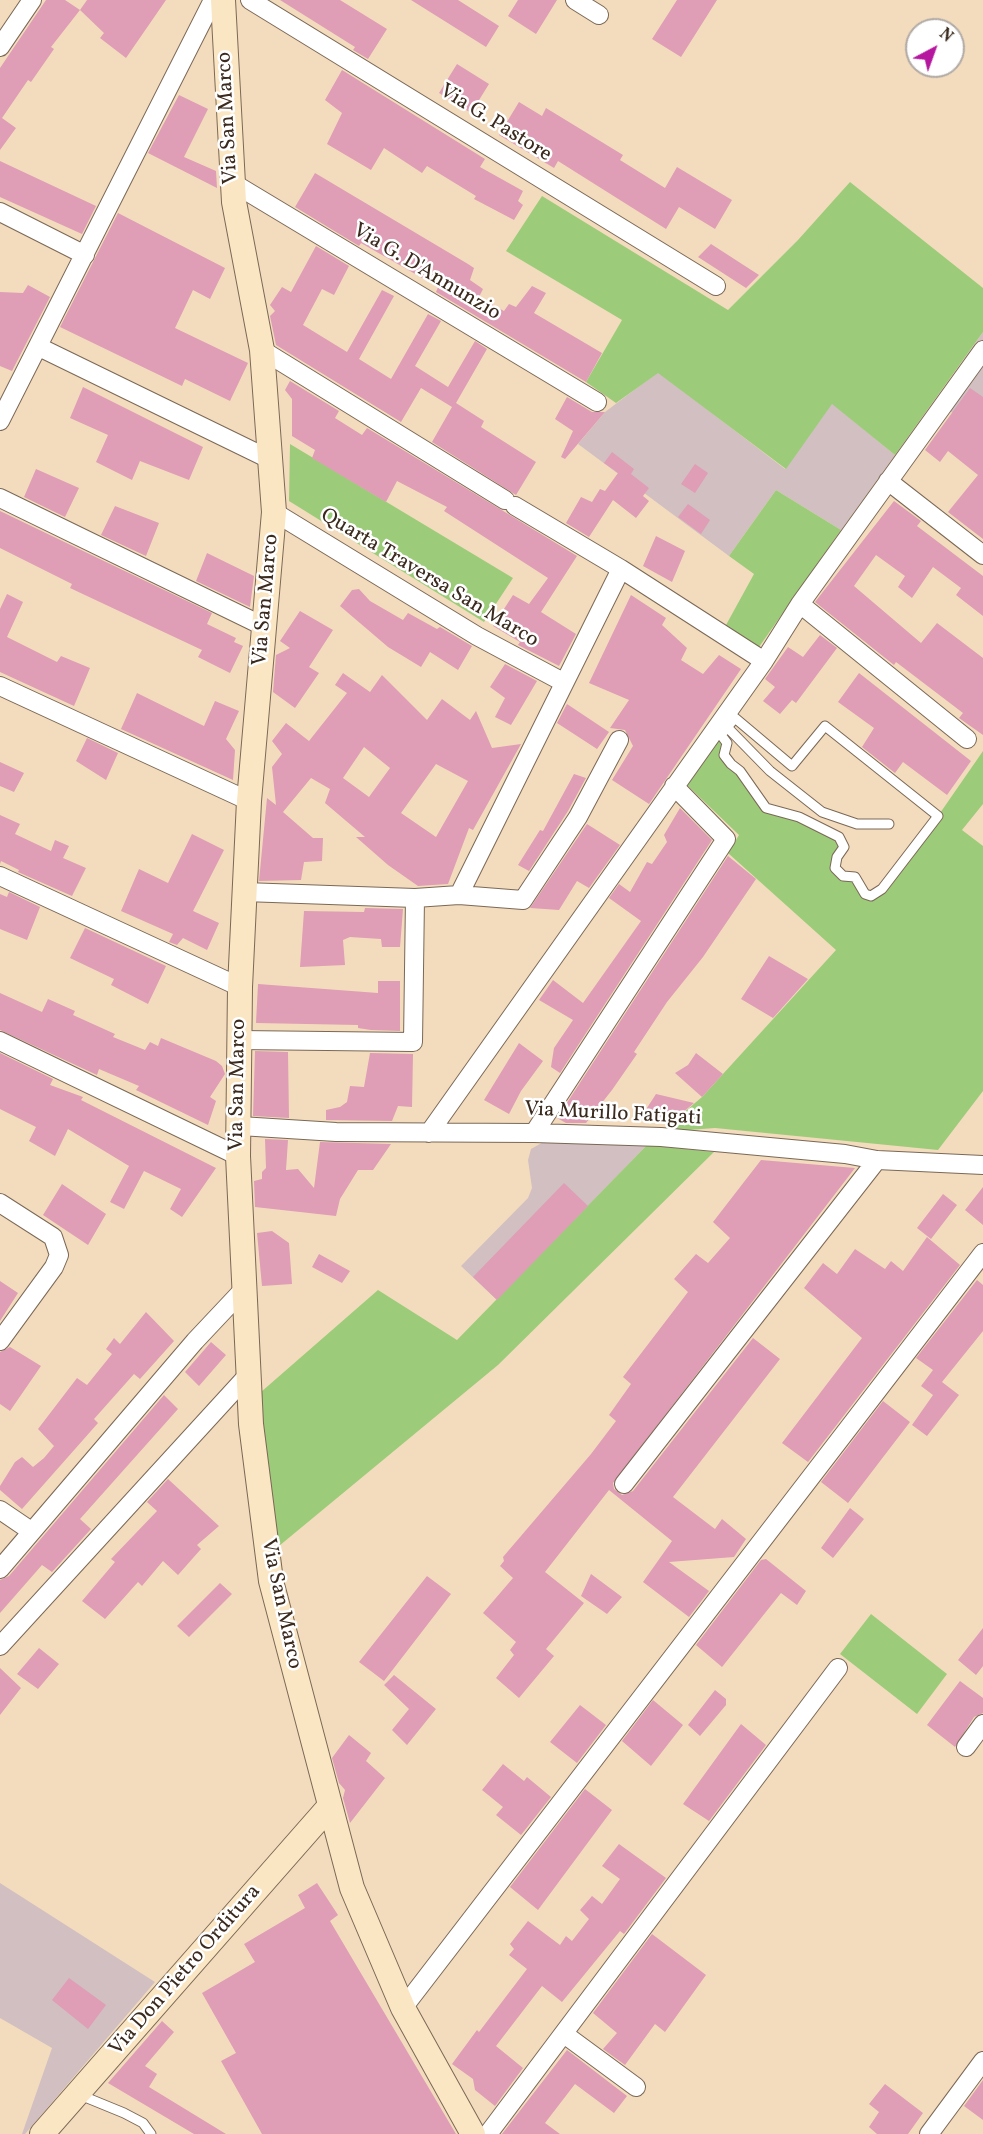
<!DOCTYPE html>
<style>
body{margin:0}
#map{position:relative;width:983px;height:2134px;overflow:hidden;background:#f3dcbd;font-family:Vollkorn,serif}
canvas{display:block}
.north{position:absolute;left:905px;top:18px;width:60px;height:60px;box-sizing:border-box;background:#fff;border:2px solid #b1aaa5;border-radius:50%;rotate:41deg;font-size:16px;font-weight:700;line-height:24px;text-align:center;color:#3b2a1e}
.north::after{content:'';display:block;margin:auto;width:21px;height:27px;background:#b5179e;clip-path:polygon(50% 0,100% 100%,50% 72%,0 100%)}
</style>
<div id="map">
<canvas width="983" height="2134"></canvas>
<div class="north">N</div>
</div>
<script>
const g = document.querySelector('canvas').getContext('2d');
g.lineJoin = 'round';
function paint(path, color) { g.fillStyle = color; g.fill(path, 'evenodd'); }
const poly = rows => new Path2D(rows.map(r => 'M' + r).join(''));
function trace(path, color, width, dash) { g.strokeStyle = color; g.lineWidth = width; g.lineCap = dash ? 'butt' : 'round'; g.setLineDash(dash || []); g.stroke(path); }
function label(font, color, halo, rows, align = 'center') {
  g.font = font + ' Vollkorn,serif'; g.lineWidth = 5; g.setLineDash([]); g.textBaseline = 'middle'; g.strokeStyle = halo; g.fillStyle = color; for (const [text, x, y, turn = 0] of rows) {
    g.save(); g.translate(x, y); g.rotate((+turn || 0) * Math.PI / 180); g.textAlign = isNaN(turn) ? turn : align; if (halo) g.strokeText(text, 0, 0); g.fillText(text, 0, 0); g.restore();
  }
}
const industrial = poly([
 [983,332,983,437,936,400],
 [658,372,785,469,832,403,895,455,841,530,776,490,729,556,578,444,605,412],
 [545,1141,648,1144,497,1300,461,1266,528,1198,532,1188,528,1160,531,1149],
 [0,1883,155,1982,25,2134,22,2134,52,2048,0,2018]
]);
const green = poly([
 [850,182,983,288,983,332,895,455,832,404,786,469,658,373,616,403,586,382,622,320,506,251,542,196,728,310,798,240],
 [290,444,513,578,484,622,289,501],
 [776,490,841,530,759,647,726,625,754,574,729,556],
 [721,735,724,755,758,800,839,837,844,847,835,868,855,877,871,896,938,816,983,751,983,804,962,830,983,846,983,1091,938,1150,715,1128,661,1132,702,1097,836,950,728,853,739,835,687,785],
 [647,1145,714,1152,498,1365,279,1546,270,1501,261,1428,261,1392,378,1290,457,1340],
 [871,1614,947,1674,917,1714,840,1654]
]);
const building = poly([
 [46,0,65,0,80,10,51,47,54,49,31,82,28,80,2,118,16,128,0,150,0,68],
 [87,0,166,0,126,58,100,38,104,33,80,10],
 [280,0,340,0,387,29,368,59,353,50,355,47],
 [411,0,458,0,499,26,486,47],
 [518,0,557,0,536,34,508,16],
 [677,0,717,0,681,57,652,39],
 [457,64,489,84,471,113,439,93],
 [342,70,485,159,480,167,523,191,518,201,523,205,514,220,474,199,476,196,427,166,422,173,384,148,371,170,327,144,342,113,325,100],
 [179,95,208,109,184,157,216,171,217,188,148,153],
 [519,102,542,116,546,108,623,155,620,160,665,188,677,167,732,200,715,229,679,207,666,229,558,161,554,168,499,135],
 [0,161,96,206,82,234,0,197],
 [315,173,468,264,474,268,470,280,483,289,479,297,504,311,509,304,516,307,532,286,546,293,534,313,602,353,586,382,436,292,438,287,361,243,359,246,295,207],
 [118,213,225,268,210,299,193,290,175,328,248,363,230,401,185,379,182,386,60,327],
 [711,244,759,275,746,288,698,257],
 [316,246,349,266,334,295,322,289,303,325,347,352,382,290,394,296,359,359,391,379,428,314,441,321,415,366,448,387,475,341,487,349,456,403,484,421,481,427,536,462,516,495,432,442,452,407,421,388,401,422,276,345,270,316,275,311,270,305,282,287,291,292],
 [28,285,50,297,12,371,0,366,0,292,23,293],
 [290,381,339,411,335,418,362,435,367,428,577,556,541,612,576,634,559,666,518,645,520,642,493,626,513,595,529,604,548,578,444,511,447,507,397,481,386,502,312,458,315,450,292,436,292,399,285,390],
 [83,387,203,447,189,480,140,461,132,480,96,462,108,435,70,418],
 [970,388,983,397,983,539,948,512,978,475,948,451,940,462,925,450],
 [567,397,592,412,605,412,565,459,561,457,573,431,555,419],
 [612,452,634,469,631,474,649,488,643,496,649,501,636,518,613,500,589,537,566,523,581,497,592,502,600,489,605,491,618,473,604,463],
 [695,464,708,473,695,493,681,484],
 [36,469,79,488,65,517,24,497],
 [894,501,921,521,917,526,983,576,983,616,956,595,961,588,933,567,912,598,898,587,905,576,876,555,854,586,921,643,937,623,983,658,983,735,959,718,963,713,896,662,894,665,815,602],
 [688,504,710,520,701,534,678,517],
 [115,506,159,523,146,556,101,535],
 [0,511,212,613,207,624,236,638,234,642,243,646,230,673,198,657,202,650,70,588,72,584,0,548],
 [656,536,685,551,672,582,643,566],
 [207,553,254,576,250,607,196,581],
 [359,589,370,601,403,620,408,613,437,629,440,627,472,646,458,670,430,652,421,667,388,647,340,606,352,590],
 [7,594,23,602,7,637,57,662,61,656,90,668,74,706,0,672,0,609],
 [631,595,666,618,662,625,687,648,681,660,703,674,719,655,741,669,649,804,612,780,633,746,625,730,610,728,629,700,589,683],
 [300,611,333,630,309,667,319,673,295,708,273,692,276,655,290,648,280,641],
 [820,635,837,648,796,703,792,700,780,714,763,701,775,687,765,679,788,647,803,657],
 [505,664,537,681,511,725,495,717,505,698,490,687],
 [343,673,370,692,382,675,427,720,442,699,470,720,476,711,492,748,521,744,473,830,469,828,448,884,418,886,388,865,356,837,365,837,325,803,330,789,311,778,283,812,313,838,323,838,322,861,304,862,301,880,259,881,267,798,276,805,272,767,282,754,272,741,286,723,309,741,347,693,335,685],
 [364,747,390,768,369,797,343,778],
 [436,764,468,781,436,837,401,813],
 [859,673,971,761,947,795,903,762,895,773,862,747,874,728,838,702],
 [137,693,204,726,215,701,239,711,226,739,235,750,233,780,121,729],
 [567,704,609,732,597,749,557,723],
 [87,738,118,753,106,780,76,761],
 [0,762,24,773,14,792,0,786],
 [574,774,586,778,568,811,529,871,518,865,540,830,543,831],
 [680,808,712,840,560,1073,551,1067,554,1048,573,1020,539,1000,553,980,583,1003,641,921,609,898,619,884,630,892,647,862,652,864,667,842,664,835],
 [0,815,20,824,15,834,51,851,55,840,69,846,63,858,86,868,72,896,18,872,19,870,1,861,0,864],
 [587,824,620,845,589,888,577,881,559,910,530,908],
 [192,834,224,850,193,911,219,923,207,950,183,938,177,945,169,942,173,934,121,911,139,869,168,883],
 [728,856,756,879,703,957,667,1002,634,1052,637,1054,612,1090,586,1123,566,1123,557,1118],
 [9,892,40,907,27,940,0,929,0,894,7,897],
 [365,908,403,909,400,947,382,947,381,939,350,937,343,940,345,965,300,967,304,911,364,912],
 [85,928,166,966,148,1004,111,985,114,979,70,958],
 [769,956,808,979,773,1018,741,999],
 [378,981,400,981,400,1031,371,1030,358,1028,358,1025,256,1023,258,984,378,993],
 [0,993,42,1012,48,999,75,1011,73,1015,115,1034,113,1037,145,1050,150,1042,158,1046,161,1038,216,1061,222,1066,225,1074,210,1097,216,1101,208,1125,136,1090,139,1086,99,1069,97,1075,0,1030],
 [519,1043,543,1061,521,1091,509,1114,484,1100],
 [255,1051,288,1052,289,1118,253,1116],
 [0,1053,53,1079,50,1085,83,1097,81,1100,216,1168,182,1217,170,1209,181,1189,144,1171,124,1209,110,1202,129,1166,68,1129,55,1156,29,1141,36,1127,0,1109],
 [370,1053,413,1054,412,1107,398,1106,392,1121,326,1120,326,1110,340,1107,347,1102,350,1086,364,1087],
 [696,1053,723,1074,702,1097,675,1073,688,1065],
 [656,1094,694,1103,668,1125,645,1111],
 [265,1139,288,1140,286,1170,298,1169,314,1188,320,1142,391,1144,373,1170,358,1170,340,1199,336,1216,255,1207,254,1181,262,1179,262,1172,266,1168],
 [761,1160,855,1168,613,1483,614,1489,622,1495,633,1491,753,1338,780,1359,673,1497,715,1529,722,1519,746,1539,734,1557,669,1562,709,1591,689,1617,643,1582,672,1541,609,1490,545,1572,584,1603,546,1649,554,1656,519,1698,496,1678,514,1655,510,1650,516,1642,483,1613,513,1578,500,1566,504,1561,503,1557,591,1454,616,1421,609,1415,631,1384,623,1377,688,1292,674,1279,696,1254,708,1263,730,1238,713,1222],
 [564,1183,588,1206,497,1300,473,1277],
 [62,1184,106,1214,88,1245,43,1215],
 [983,1187,983,1225,965,1210],
 [943,1194,957,1205,931,1239,917,1228],
 [272,1231,289,1243,292,1284,262,1286,257,1233],
 [927,1237,960,1265,808,1462,782,1443,862,1338,804,1288,823,1263,837,1274,855,1249,885,1269,891,1261,903,1271],
 [319,1254,350,1271,342,1283,312,1267],
 [977,1280,983,1285,983,1331,942,1382,959,1395,927,1436,912,1425,933,1395,921,1386,933,1370,916,1358],
 [0,1281,18,1293,0,1321],
 [146,1312,174,1341,140,1379,134,1374,94,1419,98,1423,22,1509,0,1490,0,1486,15,1462,22,1457,33,1467,44,1458,54,1446,38,1429,77,1378,87,1385,112,1354,106,1349,114,1338,120,1344],
 [211,1342,226,1355,199,1386,185,1372],
 [10,1347,41,1366,10,1411,0,1404,0,1352],
 [164,1395,178,1409,80,1519,91,1529,52,1572,42,1565,0,1613,0,1580,9,1576],
 [883,1401,910,1422,848,1503,821,1482],
 [168,1479,219,1526,197,1545,201,1549,178,1575,163,1561,142,1586,138,1582,105,1619,82,1601,115,1562,111,1559,157,1511,147,1502],
 [850,1508,864,1519,833,1558,821,1548],
 [766,1559,806,1591,797,1605,781,1593,722,1667,696,1645,761,1560],
 [591,1574,622,1597,607,1614,581,1596],
 [427,1576,451,1594,384,1681,359,1662],
 [220,1583,232,1594,189,1637,177,1626],
 [983,1628,983,1666,976,1675,958,1660],
 [39,1648,59,1664,38,1689,17,1674],
 [0,1668,21,1688,0,1715],
 [394,1675,436,1709,407,1745,392,1730,409,1709,384,1685],
 [960,1681,983,1698,983,1713,974,1717,955,1747,927,1725],
 [715,1690,726,1699,726,1705,700,1736,688,1725],
 [653,1700,683,1725,651,1766,622,1741],
 [580,1705,606,1725,577,1763,550,1742],
 [741,1724,766,1745,709,1821,683,1804],
 [349,1735,371,1753,366,1761,385,1778,350,1823,343,1798,345,1790,339,1783,332,1758],
 [503,1764,524,1781,527,1777,551,1797,521,1835,496,1815,503,1807,482,1790],
 [585,1789,612,1810,538,1910,510,1887],
 [619,1844,666,1878,624,1934,620,1931,562,2002,542,1986,496,2046,523,2068,495,2106,475,2090,473,2079,452,2064,477,2030,479,2032,527,1969,509,1955,514,1949,510,1944,528,1921,560,1945,566,1936,572,1941,589,1919,580,1910,592,1896,602,1904,620,1879,602,1866],
 [317,1883,338,1915,330,1921,456,2134,262,2134,221,2061,236,2053,202,1993,255,1962,244,1944,305,1908,298,1895],
 [652,1934,706,1975,665,2032,655,2024,625,2065,603,2049,617,2033,593,2013],
 [69,1978,106,2005,88,2029,52,2000],
 [162,2021,174,2032,145,2066,157,2074,149,2087,226,2134,194,2134,108,2083],
 [567,2050,627,2096,614,2113,575,2084,545,2123,560,2134,502,2134],
 [983,2080,983,2120,964,2106],
 [885,2084,923,2113,908,2134,877,2134,869,2127,879,2112,869,2104]
]);
const lane = poly([
 [735,718,792,766,825,726,938,816,882,889,871,896,865,894,855,877,843,876,835,868,837,857,844,847,839,837,799,817,766,808,740,771,731,764,724,755,727,743,721,735,735,718],
 [724,724,770,771,822,812,857,824,889,824],
 [80,2095,124,2113,143,2123,151,2134]
]);
const street = poly([
 [250,0,716,286],
 [575,0,599,15],
 [0,47,32,0],
 [233,183,597,402],
 [0,212,85,255],
 [39,347,271,460],
 [262,350,505,500],
 [0,421,213,0],
 [888,481,983,555],
 [0,498,265,627],
 [515,506,621,569,764,661,800,604,983,350],
 [274,512,477,636,563,682],
 [800,604,967,739],
 [0,686,249,801],
 [0,876,240,987],
 [244,892,415,898],
 [459,895,523,900,578,817,619,740],
 [240,1040,413,1042,415,898,459,895,621,569],
 [0,1041,238,1156],
 [240,1126,336,1132,534,1133,661,1137,845,1154,877,1160,983,1165],
 [429,1133,764,661],
 [534,1133,726,839,674,786],
 [0,1203,53,1237,59,1255,54,1267,0,1341],
 [624,1484,877,1160],
 [0,1510,31,1531],
 [0,1569,195,1341,243,1290],
 [0,1646,248,1375],
 [966,1747,983,1724],
 [403,2008,983,1253],
 [564,2034,636,2087],
 [488,2134,838,1668],
 [929,2134,983,2061]
]);
const secondary = poly([
 [223,0,234,202,262,350,274,512,249,801,240,987,238,1156,251,1424,271,1581,352,1888,403,2008,473,2134],
 [42,2134,329,1807]
]);
const streetNames = [
 ["Via San Marco",229,118,-93],
 ["Via G. Pastore",495,124,32],
 ["Via G. D'Annunzio",426,273,31],
 ["Quarta Traversa San Marco",429,579,31],
 ["Via San Marco",267,600,-85],
 ["Via San Marco",239,1085,-89],
 ["Via Murillo Fatigati",613,1115,3],
 ["Via San Marco",280,1604,78],
 ["Via Don Pietro Orditura",186,1971,-49]
];
paint(industrial, '#d2bfc1');
paint(green, '#9ccc7a');
paint(building, '#df9db6');
trace(lane, '#7b6856', 11);
trace(street, '#7b6856', 20);
trace(secondary, '#7b6856', 26);
trace(lane, '#fff', 9);
trace(street, '#fff', 18);
trace(secondary, '#fbe6c3', 24);
label('21px', '#3b2a1e', '#fff', streetNames);
</script>
